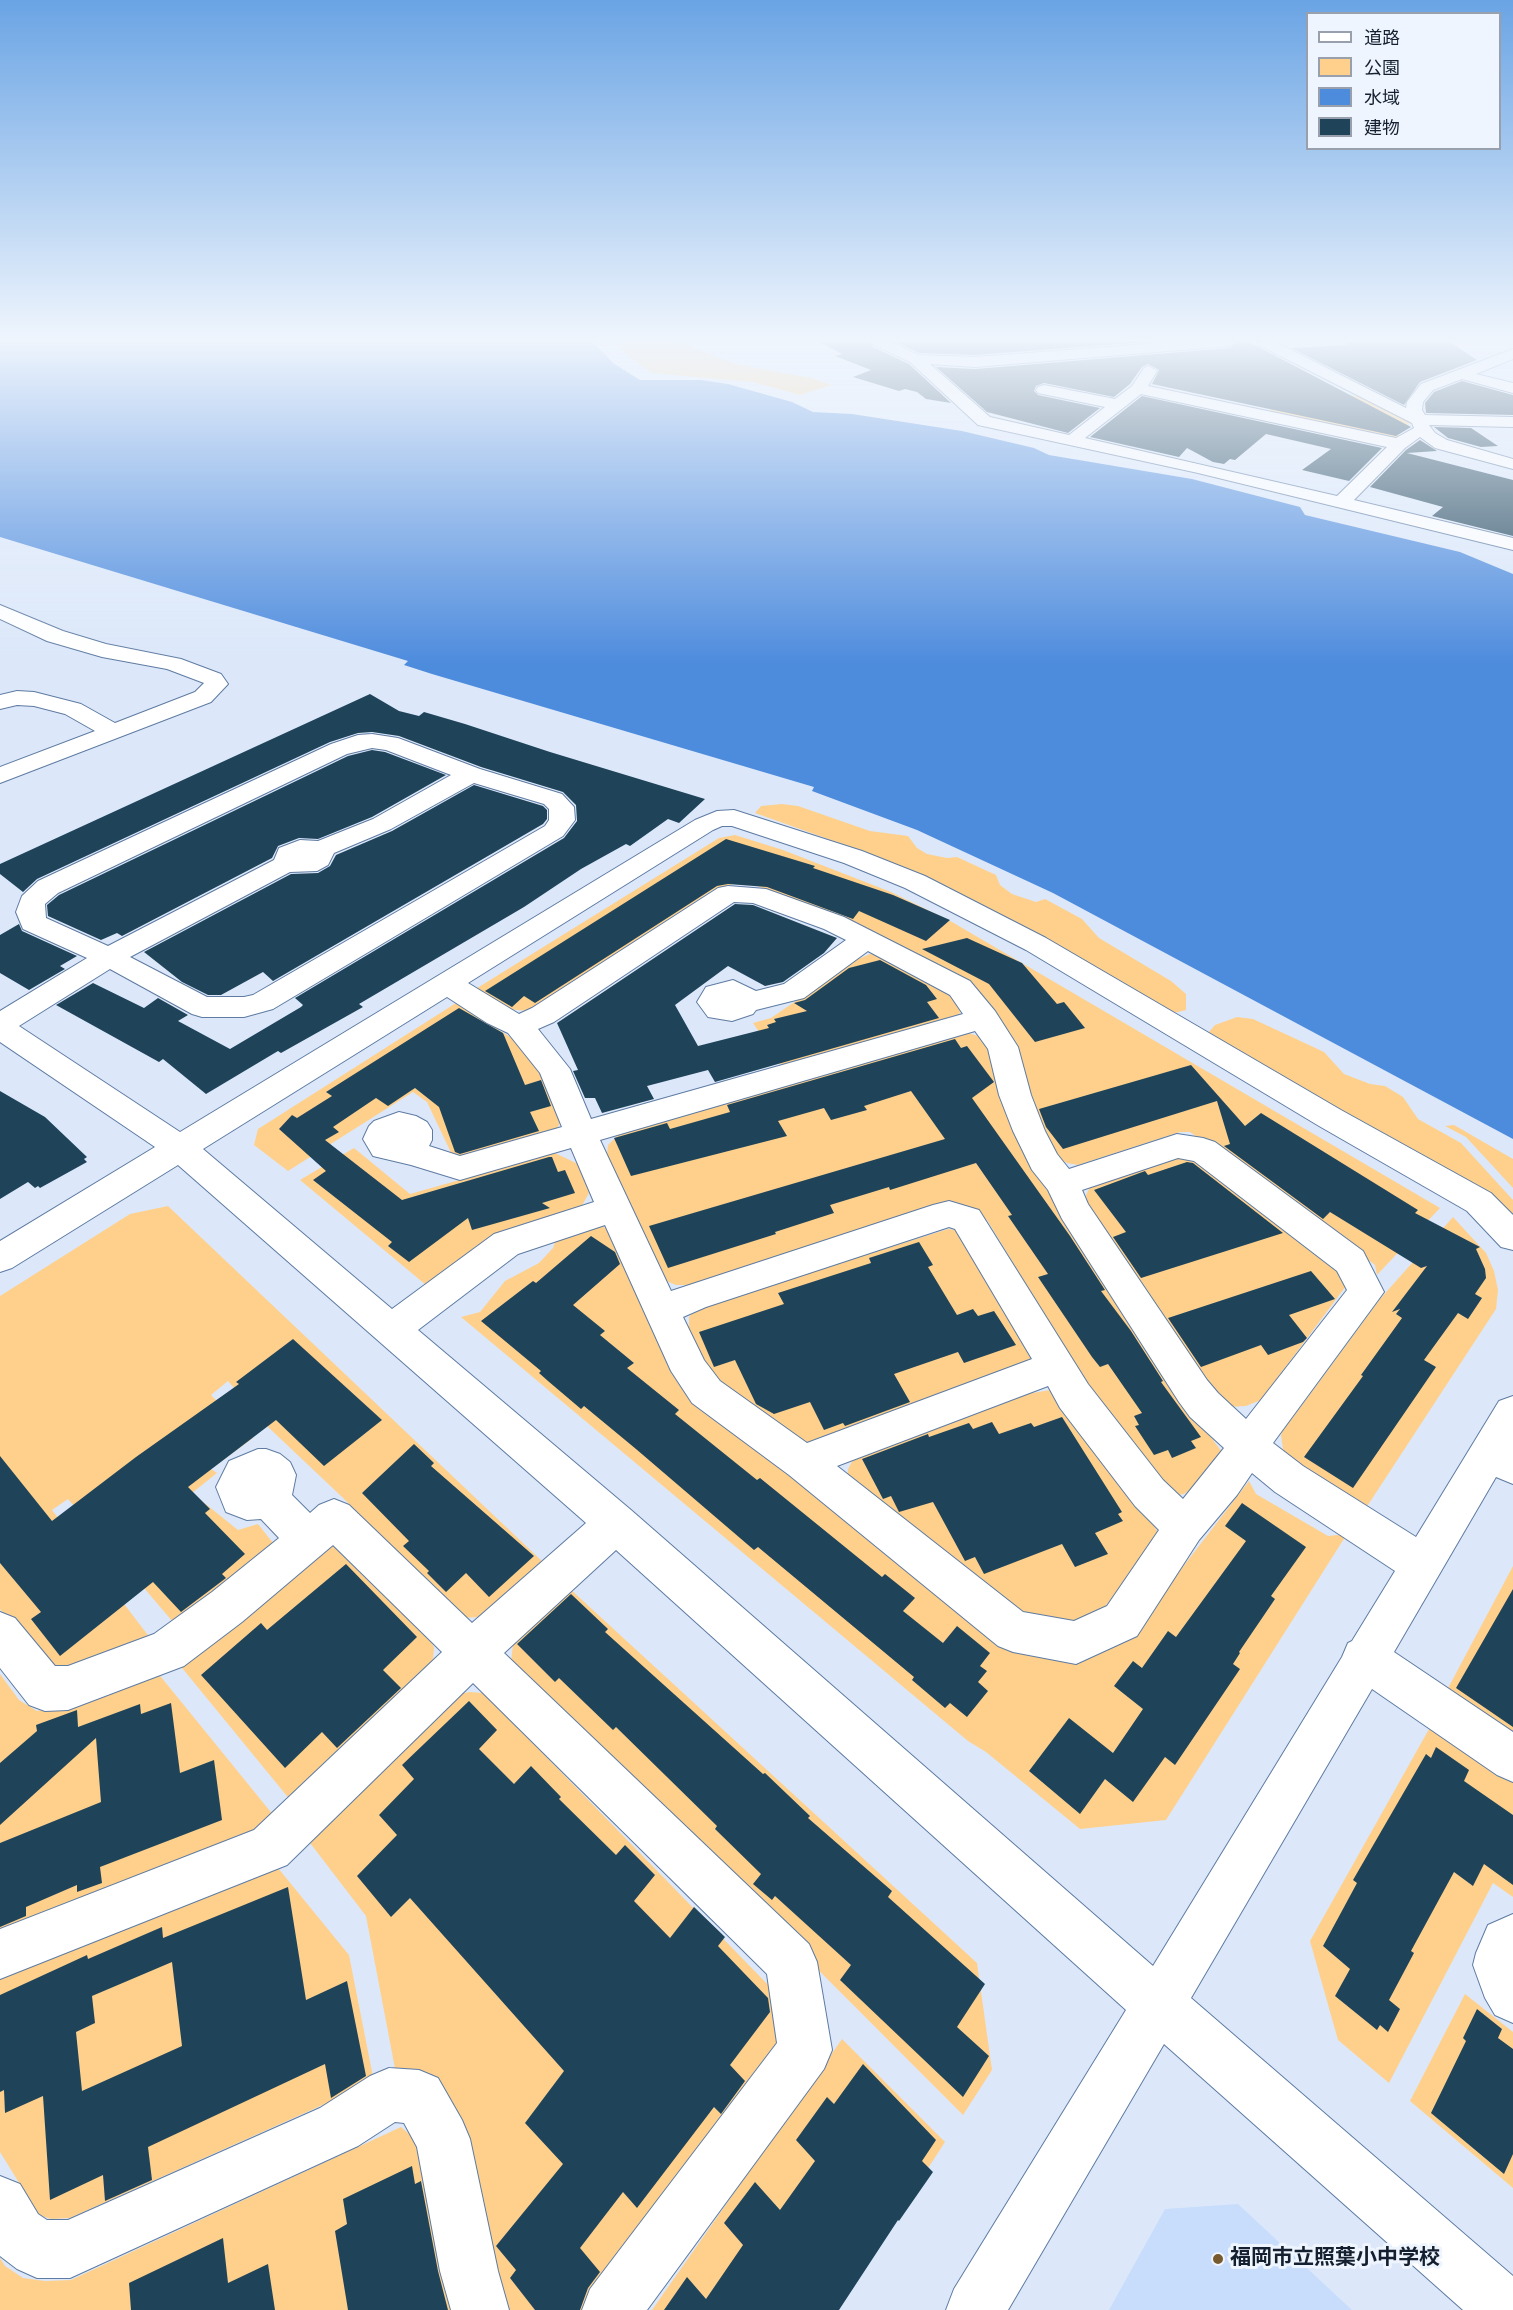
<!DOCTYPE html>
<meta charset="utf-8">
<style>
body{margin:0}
#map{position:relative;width:1513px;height:2310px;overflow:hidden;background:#dce8fa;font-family:"Titillium Web","Noto Sans JP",sans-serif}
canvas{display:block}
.legend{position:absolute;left:1306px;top:12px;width:195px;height:138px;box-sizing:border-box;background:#eff5fe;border:2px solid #97a0ac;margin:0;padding:8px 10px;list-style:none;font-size:18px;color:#142030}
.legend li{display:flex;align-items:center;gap:12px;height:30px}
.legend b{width:30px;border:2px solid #97a0ac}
</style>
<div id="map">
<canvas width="1513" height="2310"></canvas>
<ul class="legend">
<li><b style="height:8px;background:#fff"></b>道路</li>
<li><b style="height:16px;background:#fed08c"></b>公園</li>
<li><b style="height:16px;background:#4d8bdd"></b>水域</li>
<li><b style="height:16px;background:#1f445a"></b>建物</li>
</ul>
</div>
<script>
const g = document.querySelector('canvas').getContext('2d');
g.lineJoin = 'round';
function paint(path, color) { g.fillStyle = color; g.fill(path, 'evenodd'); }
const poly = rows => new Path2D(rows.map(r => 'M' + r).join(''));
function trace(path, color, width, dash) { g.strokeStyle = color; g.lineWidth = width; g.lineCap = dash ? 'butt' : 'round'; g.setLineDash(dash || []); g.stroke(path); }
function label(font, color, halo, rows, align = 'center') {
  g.font = font + ' "Titillium Web","Noto Sans JP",sans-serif'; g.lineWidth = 6; g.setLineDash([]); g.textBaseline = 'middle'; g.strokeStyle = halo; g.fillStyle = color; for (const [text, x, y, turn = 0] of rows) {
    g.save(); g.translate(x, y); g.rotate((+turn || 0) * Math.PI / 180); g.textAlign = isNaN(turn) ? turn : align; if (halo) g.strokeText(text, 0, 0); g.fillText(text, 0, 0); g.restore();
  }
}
const built = poly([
 [1238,2204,1352,2310,1109,2310,1165,2209]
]);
const green = poly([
 [617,342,679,342,735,364,811,378,832,385,800,395,753,382,652,373,627,355],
 [1357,395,1411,422,1394,440,1271,412,1269,406],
 [782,804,798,806,870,831,908,836,917,848,927,854,947,858,957,857,996,875,1000,885,1012,894,1036,902,1045,899,1082,919,1099,938,1171,981,1186,994,1186,1010,1174,1013,1045,938,922,876,859,850,755,813,761,806],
 [735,835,783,850,891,892,952,922,1440,1208,1377,1275,1375,1265,1366,1258,1190,1132,1180,1132,1078,1165,1067,1163,1056,1157,1033,1109,1016,1042,982,995,937,964,865,928,755,885,736,883,713,890,527,1011,508,1009,474,990,719,838],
 [870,954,880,954,951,995,961,1007,959,1016,781,1065,753,1023,771,1018,856,960],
 [456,1003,518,1042,540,1073,561,1121,555,1132,454,1159,427,1102,413,1092,288,1171,254,1145,258,1129],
 [1237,1017,1253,1019,1324,1052,1344,1074,1370,1084,1385,1086,1403,1097,1418,1119,1461,1143,1513,1200,1513,1214,1491,1195,1332,1106,1208,1033,1215,1025],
 [965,1032,978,1036,989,1045,1031,1166,1204,1428,1222,1452,1191,1489,1184,1494,1172,1496,1114,1429,987,1220,966,1210,924,1209,690,1285,676,1285,664,1280,607,1155,608,1145,621,1132],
 [1454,1125,1513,1159,1513,1188,1466,1137,1445,1126],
 [354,1148,410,1194,555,1153,578,1164,589,1193,580,1209,426,1285,300,1180],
 [1184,1153,1341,1269,1346,1286,1261,1400,1246,1406,1230,1407,1216,1397,1087,1205,1086,1195,1090,1187],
 [168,1206,544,1563,495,1608,479,1617,464,1618,341,1496,268,1427,228,1381,211,1395,253,1438,211,1469,217,1473,192,1493,238,1530,258,1524,277,1548,179,1629,68,1499,52,1510,154,1643,72,1670,48,1671,0,1609,0,1296,130,1214],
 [1453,1217,1486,1253,1494,1271,1498,1290,1496,1309,1366,1508,1290,1461,1283,1449,1281,1435,1284,1425,1291,1420,1380,1299],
 [599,1223,610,1232,709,1411,1000,1643,1094,1655,1125,1642,1249,1481,1256,1494,1328,1536,1347,1534,1166,1820,1080,1829,986,1752,968,1741,461,1317,480,1312,505,1281,539,1263,553,1248,558,1235],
 [948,1229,957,1230,1030,1348,1030,1361,803,1444,704,1370,689,1333,689,1317,695,1309],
 [1050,1390,1062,1401,1152,1522,1161,1538,1102,1610,1078,1621,1053,1623,1025,1618,847,1484,848,1469,856,1454,1027,1394],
 [340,1545,429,1634,434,1648,433,1659,422,1679,291,1801,178,1663,319,1547],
 [1513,1566,1513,1738,1446,1692],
 [569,1588,977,1963,992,2070,963,2115,511,1662,513,1645,520,1631],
 [157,1672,274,1816,262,1829,0,1933,0,1674,19,1700,37,1711,64,1706],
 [470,1692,483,1693,493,1702,775,1992,784,2035,587,2310,501,2310,396,2074,366,1916,307,1839,457,1694],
 [1433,1722,1513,1778,1513,1897,1493,1883,1389,2083,1338,2040,1310,1941],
 [278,1868,349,1955,374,2082,70,2218,51,2219,39,2215,0,2152,0,1976],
 [1465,1994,1513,2032,1513,2188,1410,2101],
 [842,2039,945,2142,836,2310,652,2310],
 [401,2127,414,2138,422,2153,453,2310,0,2310,0,2258,5,2266,23,2278,45,2281,71,2280]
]);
const water = poly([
 [0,342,593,342,613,363,640,380,701,380,728,384,792,402,813,412,852,414,962,431,1034,448,1049,455,1192,479,1300,507,1305,515,1460,552,1513,574,1513,1139,1053,893,917,830,812,791,814,787,432,674,404,665,408,661,0,537]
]);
const building = poly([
 [820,342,870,342,873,347,909,364,951,403,926,399,917,392,905,389,899,391,853,377,871,370,835,356,842,354],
 [896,342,1146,342,975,355,919,353],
 [1238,342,1249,342,1411,427,1396,436,1152,384,1159,370,1148,364,1142,367,1130,384,1114,397,1044,383,1036,386,1034,391,1038,395,1100,408,1068,433,987,412,936,367,975,369,1229,348],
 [1344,342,1450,342,1477,360,1420,382,1404,405,1291,348,1348,345],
 [1462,381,1513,395,1513,415,1426,413,1425,403,1434,392],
 [1142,396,1382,448,1349,481,1302,470,1331,449,1266,434,1235,460,1230,459,1224,464,1213,462,1187,448,1179,457,1090,437],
 [1434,427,1471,428,1498,446,1481,447,1448,438],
 [1420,440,1437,451,1407,453,1513,480,1513,536,1432,516,1443,507,1370,487,1406,450],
 [370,694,399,711,419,716,424,712,465,724,550,752,705,799,679,823,668,819,630,846,626,844,581,869,524,907,359,1004,363,1007,281,1053,278,1051,206,1094,163,1059,159,1062,56,1005,93,983,144,1008,158,998,188,1015,178,1021,230,1049,301,1007,303,1005,295,998,564,838,577,821,576,805,563,792,481,767,399,736,372,732,358,733,330,742,37,879,23,892,0,874,0,864],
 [372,750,385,752,446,775,372,817,318,839,299,838,278,846,272,858,122,936,117,933,101,940,48,916,47,905,59,895,348,756],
 [474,785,543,806,547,810,547,819,543,824,273,981,263,972,221,995,208,995,182,982,144,952,291,874,318,873,330,866,336,855,392,831],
 [726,839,815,866,813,868,893,895,950,920,926,941,859,911,853,919,767,887,728,884,717,886,535,1003,524,996,512,1007,485,991],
 [735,904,753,905,837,938,824,953,783,982,765,986,728,966,675,1005,698,1046,769,1028,767,1025,776,1022,774,1019,807,1011,794,1003,805,1000,849,968,880,960,926,985,937,999,927,1002,939,1018,715,1082,708,1070,647,1086,654,1099,602,1113,595,1098,585,1098,573,1071,578,1070,557,1023],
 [19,924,22,931,77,956,60,966,65,969,29,990,0,973,0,935],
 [967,938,1022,963,1057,1004,1064,1002,1085,1028,1035,1042,989,984,922,949],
 [459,1008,503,1033,525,1085,541,1080,551,1106,530,1112,539,1131,460,1154,455,1152,439,1107,415,1088,388,1106,376,1098,333,1127,339,1132,325,1140,402,1200,549,1157,552,1157,558,1172,565,1170,575,1193,542,1203,550,1208,472,1230,468,1218,409,1262,388,1246,392,1242,313,1180,326,1171,279,1129,292,1115,297,1118,332,1096,326,1092],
 [955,1039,961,1048,967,1046,994,1082,972,1098,1070,1236,1105,1290,1101,1291,1131,1331,1163,1381,1161,1382,1201,1437,1191,1441,1196,1448,1172,1458,1168,1450,1154,1455,1135,1426,1139,1425,1134,1416,1142,1413,1108,1364,1100,1367,1092,1357,1038,1277,1048,1274,1008,1216,1012,1215,976,1163,890,1190,889,1187,830,1205,834,1213,775,1232,776,1234,668,1268,649,1226,945,1139,911,1091,864,1106,867,1110,831,1120,824,1108,778,1121,787,1136,631,1176,614,1138,667,1123,670,1129,730,1112,727,1105],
 [1191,1065,1245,1126,1261,1113,1418,1210,1415,1213,1480,1247,1476,1249,1485,1269,1486,1278,1475,1294,1482,1298,1468,1319,1458,1313,1424,1360,1436,1367,1353,1488,1304,1457,1363,1376,1361,1375,1402,1318,1396,1314,1400,1309,1392,1312,1427,1266,1421,1268,1330,1212,1323,1219,1224,1146,1230,1144,1217,1101,1063,1149,1046,1127,1039,1109],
 [0,1091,45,1117,87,1157,84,1159,87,1162,40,1188,38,1186,35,1188,28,1182,0,1199],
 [1187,1162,1193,1163,1283,1233,1141,1278,1113,1237,1126,1232,1094,1190,1145,1171,1148,1175],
 [591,1236,615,1252,620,1264,573,1305,605,1331,600,1335,634,1363,627,1368,679,1410,675,1414,757,1480,760,1478,882,1577,885,1574,915,1598,903,1611,943,1643,957,1626,990,1653,980,1666,987,1671,978,1682,988,1691,967,1717,950,1703,945,1708,912,1680,914,1677,758,1547,754,1550,636,1449,584,1406,581,1409,548,1381,539,1373,541,1371,481,1321,533,1281,536,1283],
 [919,1242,933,1265,928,1267,957,1315,973,1309,978,1316,994,1311,1016,1345,964,1363,958,1352,894,1374,910,1402,845,1426,843,1423,824,1430,810,1402,774,1414,756,1404,735,1360,714,1367,699,1332,784,1304,778,1293,871,1263,869,1258],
 [1311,1271,1335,1299,1289,1315,1307,1338,1303,1342,1268,1355,1261,1345,1201,1367,1168,1318],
 [293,1339,382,1420,324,1466,276,1420,188,1487,210,1509,205,1513,245,1554,222,1574,226,1578,181,1612,153,1582,60,1656,31,1619,41,1612,0,1563,0,1456,52,1521,136,1457,239,1384,236,1382],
 [1062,1417,1122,1512,1118,1514,1123,1521,1095,1533,1108,1554,1075,1567,1062,1544,984,1574,975,1557,965,1561,933,1502,899,1512,891,1496,883,1499,862,1459,928,1434,929,1437,969,1423,973,1429,992,1422,999,1434,1031,1423,1034,1427],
 [414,1444,434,1463,431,1466,534,1556,489,1597,466,1573,446,1592,427,1573,429,1571,403,1546,409,1541,362,1493],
 [1242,1503,1306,1547,1271,1596,1275,1599,1239,1652,1240,1653,1233,1664,1240,1669,1175,1765,1165,1757,1133,1802,1105,1779,1080,1814,1029,1771,1069,1718,1113,1753,1143,1709,1114,1686,1133,1661,1142,1668,1168,1631,1176,1637,1246,1541,1225,1526],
 [346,1564,417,1637,383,1670,401,1688,337,1748,322,1732,285,1768,201,1675,261,1623,267,1630],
 [1513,1589,1513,1727,1456,1688],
 [571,1594,608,1629,605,1632,763,1774,765,1773,810,1816,808,1818,892,1891,888,1897,985,1984,957,2027,989,2056,963,2097,840,1980,851,1965,775,1896,772,1900,753,1884,761,1874,715,1829,717,1826,616,1727,613,1730,559,1678,555,1682,517,1644],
 [469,1701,497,1730,479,1749,514,1784,531,1766,561,1797,559,1799,616,1855,625,1845,655,1875,634,1901,670,1938,694,1907,725,1937,718,1946,768,1998,770,2012,730,2065,745,2081,721,2114,714,2107,637,2208,623,2192,580,2248,600,2272,588,2288,580,2310,535,2310,510,2278,516,2270,496,2246,563,2164,525,2123,564,2071,410,1898,391,1917,357,1876,397,1835,379,1815,414,1779,402,1765],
 [171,1703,180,1773,214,1760,222,1820,100,1867,102,1883,77,1892,77,1885,26,1907,26,1916,0,1927,0,1843,101,1802,96,1738,0,1825,0,1763,37,1731,36,1725,77,1710,78,1727,140,1704,141,1714],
 [1436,1747,1469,1770,1464,1781,1513,1815,1513,1885,1484,1864,1473,1886,1454,1872,1411,1951,1414,1953,1389,2000,1400,2009,1388,2032,1380,2025,1377,2030,1335,1996,1350,1969,1323,1946,1357,1883,1353,1880,1386,1823,1426,1754,1431,1758],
 [288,1887,306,2000,347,1981,366,2076,331,2098,325,2064,148,2147,152,2180,105,2201,103,2175,50,2200,43,2096,5,2113,4,2090,0,2092,0,1995,87,1955,88,1959,162,1927,163,1938],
 [172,1962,182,2046,82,2091,76,2032,95,2023,92,1996],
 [1477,2009,1502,2029,1498,2038,1513,2049,1513,2154,1504,2174,1431,2113,1466,2041,1463,2038],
 [863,2064,936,2140,922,2161,933,2172,899,2221,898,2220,839,2310,664,2310,687,2277,706,2299,743,2245,724,2223,755,2182,780,2210,815,2161,796,2140,827,2097,834,2104],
 [412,2166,415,2184,421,2181,438,2271,448,2310,348,2310,335,2231,347,2224,343,2199],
 [223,2238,228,2283,268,2264,275,2310,131,2310,129,2283]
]);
const minor = poly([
 [872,342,891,342,918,355,975,357,1174,342,1236,342,1229,346,975,367,930,364,990,417,1069,435,1105,407,1038,393,1036,390,1038,387,1044,385,1115,399,1132,386,1144,368,1149,366,1157,371,1148,386,1396,438,1414,428,1412,423,1259,345,1257,342,1275,342,1406,408,1407,402,1421,384,1513,349,1513,359,1476,374,1513,383,1513,393,1462,379,1433,390,1423,402,1422,410,1425,415,1513,417,1513,427,1429,425,1435,433,1447,440,1513,459,1513,469,1435,448,1420,437,1405,448,1354,500,1513,538,1513,550,1198,473,978,425,910,362,874,345,872,342],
 [1141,394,1387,447,1337,496,1085,438,1141,394],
 [0,605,63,631,106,644,181,659,221,674,228,684,211,702,0,783,0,767,95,731,65,714,34,706,17,705,0,709,0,695,17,691,34,692,81,704,115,723,195,692,204,683,167,669,102,657,47,641,0,619,0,605],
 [372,734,398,738,480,769,562,794,574,807,575,820,563,836,273,1009,244,1017,202,1017,192,1014,110,969,19,1026,180,1132,695,820,717,811,734,810,862,851,925,876,1046,938,1341,1110,1491,1193,1513,1215,1513,1250,1501,1247,1467,1211,1319,1126,1026,950,905,888,844,863,732,826,722,826,713,830,468,983,519,1014,532,1008,718,888,728,886,766,889,844,917,970,981,995,1011,1018,1047,1031,1095,1045,1131,1057,1154,1069,1169,1177,1134,1203,1138,1215,1142,1363,1251,1384,1292,1273,1443,1303,1466,1416,1537,1499,1401,1513,1396,1513,1484,1496,1477,1394,1652,1513,1732,1513,1782,1497,1775,1372,1689,1191,1998,1513,2276,1513,2310,1463,2310,1164,2044,1008,2310,946,2310,954,2289,1126,2010,616,1550,504,1653,809,1944,817,1962,832,2050,824,2069,647,2310,582,2310,590,2289,777,2043,767,1974,473,1683,287,1865,0,1979,0,1929,254,1830,442,1652,333,1545,242,1622,184,1666,68,1710,45,1711,29,1705,0,1668,0,1612,15,1618,55,1666,68,1666,154,1634,212,1592,279,1538,261,1519,247,1520,226,1512,216,1487,229,1461,258,1449,266,1449,280,1454,290,1462,296,1475,292,1495,310,1513,319,1505,334,1499,349,1505,472,1623,586,1523,178,1165,12,1268,0,1272,0,1241,155,1147,0,1042,0,1011,87,958,23,929,16,912,22,896,38,881,331,744,358,735,372,734],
 [372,748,386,750,451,775,373,819,318,841,300,840,279,848,274,860,108,946,46,918,45,904,58,893,347,754,372,748],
 [474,783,544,804,549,809,549,820,545,826,253,995,244,997,207,997,130,957,290,872,317,871,328,865,334,853,391,829,474,783],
 [734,902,753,903,824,929,846,940,784,984,756,991,733,980,706,987,697,1002,708,1017,732,1021,753,1014,756,1010,804,998,868,951,950,995,963,1014,591,1119,570,1069,538,1029,554,1022,734,902],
 [447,997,487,1023,508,1033,540,1073,562,1127,460,1156,429,1146,432,1140,432,1130,427,1122,416,1116,399,1112,374,1121,369,1126,363,1139,373,1156,411,1165,460,1180,571,1148,594,1202,494,1234,392,1309,203,1149,447,997],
 [975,1031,988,1049,999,1095,1013,1131,1032,1170,1048,1190,1062,1219,1179,1402,1190,1417,1224,1448,1183,1499,1163,1480,1088,1384,979,1210,949,1201,933,1205,671,1291,600,1140,975,1031],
 [1178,1158,1194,1161,1337,1271,1347,1290,1246,1419,1218,1393,1207,1380,1088,1204,1082,1190,1178,1158],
 [605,1225,671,1371,692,1403,789,1475,998,1646,1013,1652,1076,1664,1137,1636,1199,1540,1237,1495,1252,1473,1275,1492,1395,1571,1352,1641,1348,1643,1342,1657,1153,1966,631,1510,418,1330,518,1254,605,1225],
 [949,1227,955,1229,1032,1359,807,1443,720,1381,704,1360,683,1317,706,1307,949,1227],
 [1048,1386,1060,1408,1135,1506,1159,1530,1107,1606,1074,1621,1023,1612,837,1466,1048,1386],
 [1513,1914,1513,2023,1495,2015,1485,1998,1473,1965,1476,1953,1488,1925,1513,1914],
 [389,2068,419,2070,438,2078,462,2120,470,2139,498,2271,509,2310,451,2310,440,2271,417,2147,404,2123,395,2122,358,2146,70,2278,37,2278,17,2269,0,2256,0,2176,20,2184,38,2214,47,2220,68,2220,320,2108,370,2076,389,2068]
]);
const markers = [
 [1218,2259,6,"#775a2e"]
];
const nearPoinames = [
 ["福岡市立照葉小中学校",1230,2259]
];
paint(built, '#c7ddfb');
paint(green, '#fed08c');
paint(water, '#4d8bdd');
paint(building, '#1f445a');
trace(minor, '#5e7ba2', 2);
paint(minor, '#fff');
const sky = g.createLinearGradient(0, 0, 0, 665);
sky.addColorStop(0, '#6aa4e4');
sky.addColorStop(0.51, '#eff5fd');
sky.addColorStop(1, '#eff5fd00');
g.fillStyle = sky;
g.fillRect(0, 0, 1513, 665);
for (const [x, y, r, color] of markers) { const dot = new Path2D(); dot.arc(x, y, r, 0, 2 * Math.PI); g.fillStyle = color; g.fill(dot); trace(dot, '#eff5fe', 2); }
label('bold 21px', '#142030', '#eff5fe', nearPoinames, 'left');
</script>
